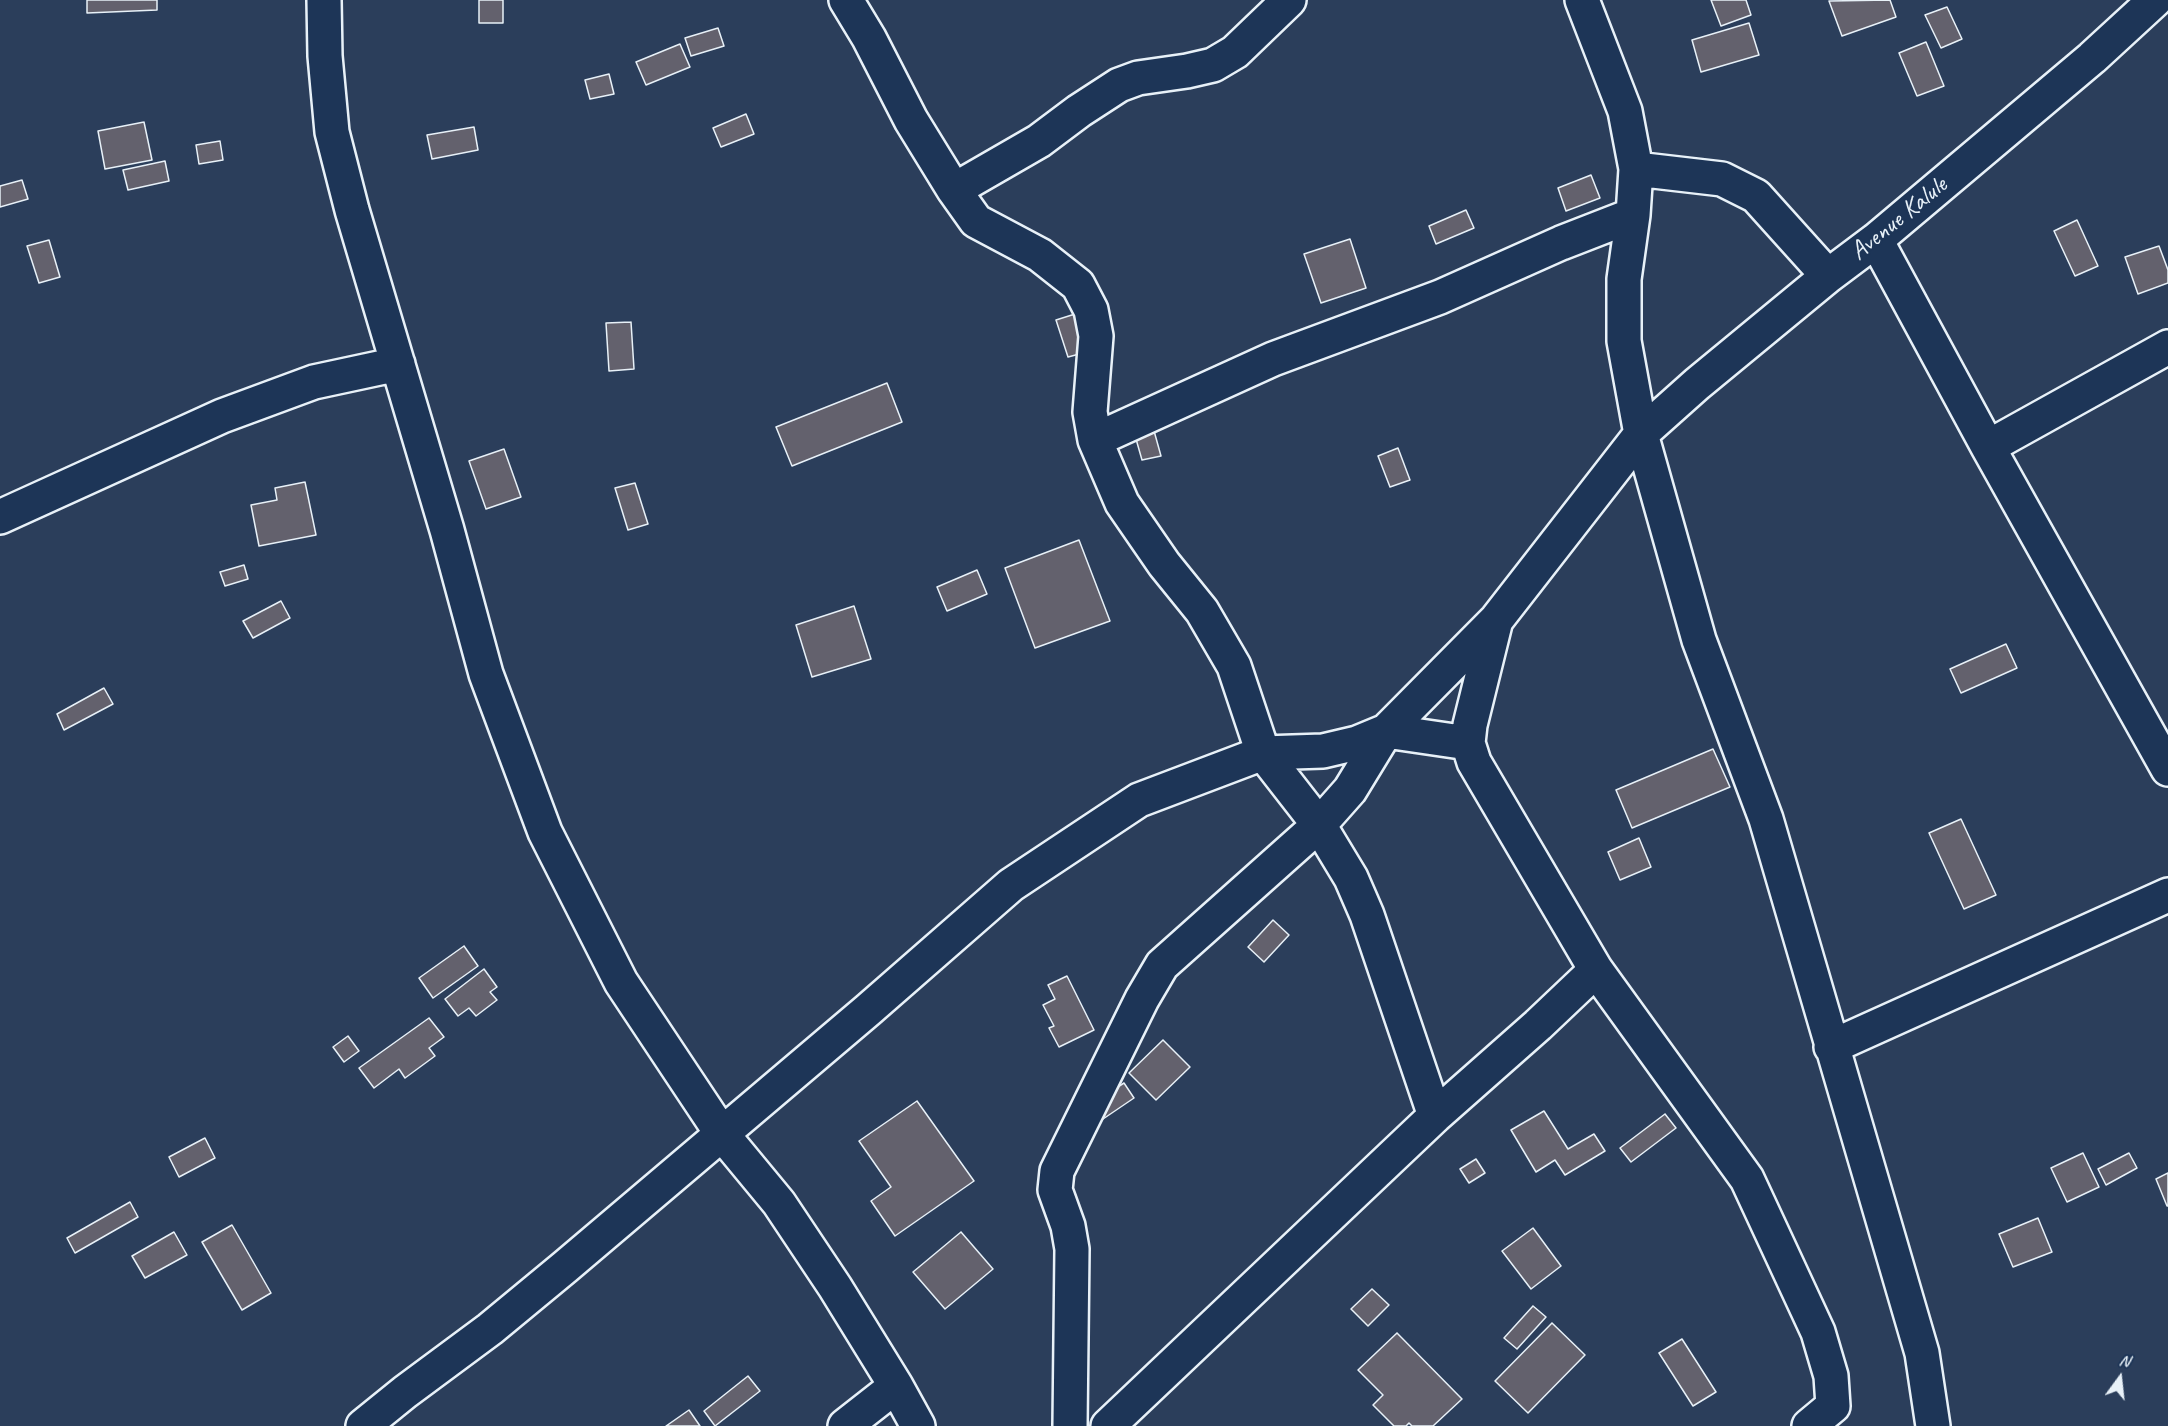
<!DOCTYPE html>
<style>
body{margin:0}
#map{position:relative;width:2168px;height:1426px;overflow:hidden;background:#2b3e5b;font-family:Caveat,sans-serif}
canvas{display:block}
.north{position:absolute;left:2090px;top:1348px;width:60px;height:60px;-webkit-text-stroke:4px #1d3557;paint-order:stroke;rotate:15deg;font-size:16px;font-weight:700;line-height:24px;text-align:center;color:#e8f1f8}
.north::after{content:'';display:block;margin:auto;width:21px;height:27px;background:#e8f1f8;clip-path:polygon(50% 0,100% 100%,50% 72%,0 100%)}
</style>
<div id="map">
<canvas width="2168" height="1426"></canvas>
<div class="north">N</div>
</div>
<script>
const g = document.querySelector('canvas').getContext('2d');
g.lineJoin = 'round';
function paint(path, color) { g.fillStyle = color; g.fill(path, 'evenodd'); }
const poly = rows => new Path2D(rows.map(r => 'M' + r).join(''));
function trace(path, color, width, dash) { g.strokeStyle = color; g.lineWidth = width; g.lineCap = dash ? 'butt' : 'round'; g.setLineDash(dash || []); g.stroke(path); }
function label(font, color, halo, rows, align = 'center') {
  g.font = font + ' Caveat,sans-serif'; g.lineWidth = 4.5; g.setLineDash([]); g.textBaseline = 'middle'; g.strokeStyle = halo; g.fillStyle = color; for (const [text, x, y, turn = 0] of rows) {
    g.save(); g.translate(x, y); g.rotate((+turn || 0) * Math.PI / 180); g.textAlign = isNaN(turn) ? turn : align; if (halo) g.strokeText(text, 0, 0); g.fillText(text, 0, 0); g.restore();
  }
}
const building = poly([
 [87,0,157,0,157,10,87,13,87,0],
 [479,0,503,0,503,23,479,23,479,0],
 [1711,0,1746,0,1751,15,1721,26,1711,0],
 [1890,0,1896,17,1842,36,1829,1,1890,0],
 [1947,7,1962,39,1941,48,1925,15,1947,7],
 [1749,23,1759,55,1701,72,1692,40,1749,23],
 [718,28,724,46,691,56,685,38,718,28],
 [1926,42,1944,86,1917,96,1899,53,1926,42],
 [680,44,690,67,646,85,636,62,680,44],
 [609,74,614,94,590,99,585,80,609,74],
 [746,114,754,134,721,147,713,128,746,114],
 [144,122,152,160,105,169,98,131,144,122],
 [474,127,478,150,432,159,427,135,474,127],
 [220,141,223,160,199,164,196,145,220,141],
 [165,161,169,181,128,190,123,170,165,161],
 [1591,175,1600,198,1566,211,1558,188,1591,175],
 [22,180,28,199,0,207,0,186,22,180],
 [1466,210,1474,228,1436,244,1429,226,1466,210],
 [2077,220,2098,266,2075,276,2054,231,2077,220],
 [1350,239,1366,288,1321,303,1304,254,1350,239],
 [49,240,60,277,39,283,27,246,49,240],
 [2159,246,2168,270,2168,283,2138,294,2125,257,2159,246],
 [1075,314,1087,352,1068,357,1056,320,1075,314],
 [631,322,634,369,609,371,606,323,631,322],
 [887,383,902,422,792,466,776,427,887,383],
 [1151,420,1161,456,1142,460,1132,425,1151,420],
 [1398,448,1410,480,1390,487,1378,456,1398,448],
 [504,449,521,497,486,509,469,461,504,449],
 [305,482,316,535,259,546,251,505,277,500,275,488,305,482],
 [635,483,648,524,628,530,615,488,635,483],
 [1079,540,1110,621,1035,648,1005,568,1079,540],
 [244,565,248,579,225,586,220,572,244,565],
 [977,570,987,594,947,611,937,587,977,570],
 [281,601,290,618,253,638,243,621,281,601],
 [854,606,871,659,812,677,796,625,854,606],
 [2006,644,2017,668,1961,693,1950,669,2006,644],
 [104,688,113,704,64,730,57,714,104,688],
 [1713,749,1730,787,1632,828,1616,790,1713,749],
 [1961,819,1996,895,1964,909,1929,833,1961,819],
 [1639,838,1651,867,1620,880,1608,852,1639,838],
 [1273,920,1289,935,1264,962,1248,947,1273,920],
 [464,946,478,966,433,998,419,978,464,946],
 [484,969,497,987,490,992,497,1000,476,1016,469,1008,458,1016,445,999,484,969],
 [1067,976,1094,1030,1059,1047,1049,1028,1054,1026,1043,1005,1055,999,1048,985,1067,976],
 [429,1018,444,1037,429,1048,435,1056,405,1078,399,1069,374,1088,359,1068,429,1018],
 [348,1036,359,1051,344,1062,333,1047,348,1036],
 [1163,1040,1190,1067,1156,1100,1129,1073,1163,1040],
 [1124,1083,1134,1098,1103,1119,1093,1103,1124,1083],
 [917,1101,974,1181,895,1236,871,1201,891,1187,859,1141,917,1101],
 [1544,1111,1568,1149,1594,1134,1605,1151,1565,1175,1555,1160,1536,1172,1511,1130,1544,1111],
 [1665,1114,1676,1128,1631,1162,1620,1148,1665,1114],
 [205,1138,215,1158,179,1177,169,1157,205,1138],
 [2083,1153,2099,1187,2067,1202,2051,1168,2083,1153],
 [2129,1153,2137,1168,2106,1185,2098,1169,2129,1153],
 [1476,1159,1485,1173,1469,1183,1460,1169,1476,1159],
 [2168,1173,2168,1206,2167,1206,2156,1179,2168,1173],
 [130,1202,138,1217,75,1253,67,1238,130,1202],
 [2038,1218,2052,1252,2013,1267,1999,1234,2038,1218],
 [232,1225,271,1293,242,1310,202,1242,232,1225],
 [1533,1228,1561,1266,1531,1289,1502,1251,1533,1228],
 [174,1232,187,1255,145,1278,132,1256,174,1232],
 [961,1232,993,1269,945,1309,913,1272,961,1232],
 [1372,1289,1389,1305,1368,1326,1351,1309,1372,1289],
 [1533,1306,1546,1317,1517,1349,1504,1338,1533,1306],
 [1552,1323,1585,1355,1528,1413,1495,1381,1552,1323],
 [1397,1333,1462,1399,1433,1426,1412,1426,1409,1423,1406,1426,1394,1426,1373,1405,1383,1395,1358,1370,1397,1333],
 [1682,1339,1716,1392,1693,1406,1659,1353,1682,1339],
 [748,1376,760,1391,715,1426,704,1411,748,1376],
 [689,1410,700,1426,666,1426,689,1410]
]);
const minor = poly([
 [324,0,325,56,332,132,352,210,447,530,486,674,545,832,621,982,722,1134,779,1203,835,1287,896,1386,918,1426],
 [846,0,869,38,911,120,954,190,976,221,1040,255,1078,285,1091,310,1096,336,1090,412,1095,440,1122,503,1164,564,1202,611,1234,666,1263,753,1319,825,1351,878,1367,915,1435,1116],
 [1582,0,1625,111,1636,169,1633,215,1624,279,1624,341,1641,434,1699,640,1766,819,1922,1353,1933,1426],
 [1636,169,1722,179,1756,196,1828,276],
 [954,190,1039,141,1079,111,1119,85,1138,78,1187,71,1213,65,1235,52,1289,0],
 [1876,240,1988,447,2168,769],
 [1095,440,1273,359,1440,297,1561,243,1633,215],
 [1988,447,2168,347],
 [0,517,222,416,314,382,398,364],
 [1496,620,1470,725,1468,743,1474,762,1596,970,1747,1179,1818,1332,1831,1376,1833,1406,1809,1426],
 [1831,1047,2168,895],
 [363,1426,405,1392,490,1329,565,1267,868,1010,1011,885,1139,800,1263,753,1323,751,1357,743,1386,731,1497,619,1641,434,1697,384,1828,276,1876,240,2092,58,2155,0],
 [845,1426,896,1386],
 [1070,1426,1072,1249,1068,1226,1055,1190,1057,1171,1142,999,1162,965,1319,825,1350,790,1386,731,1468,743],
 [1108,1426,1435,1116,1538,1025,1596,970]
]);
const streetNames = [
 ["Avenue Kalule",1899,219,-39]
];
paint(building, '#63616d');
trace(building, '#e8f1f8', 1.5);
trace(minor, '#e8f1f8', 38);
trace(minor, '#1d3557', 33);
label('26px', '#e8f1f8', '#1d3557', streetNames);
</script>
